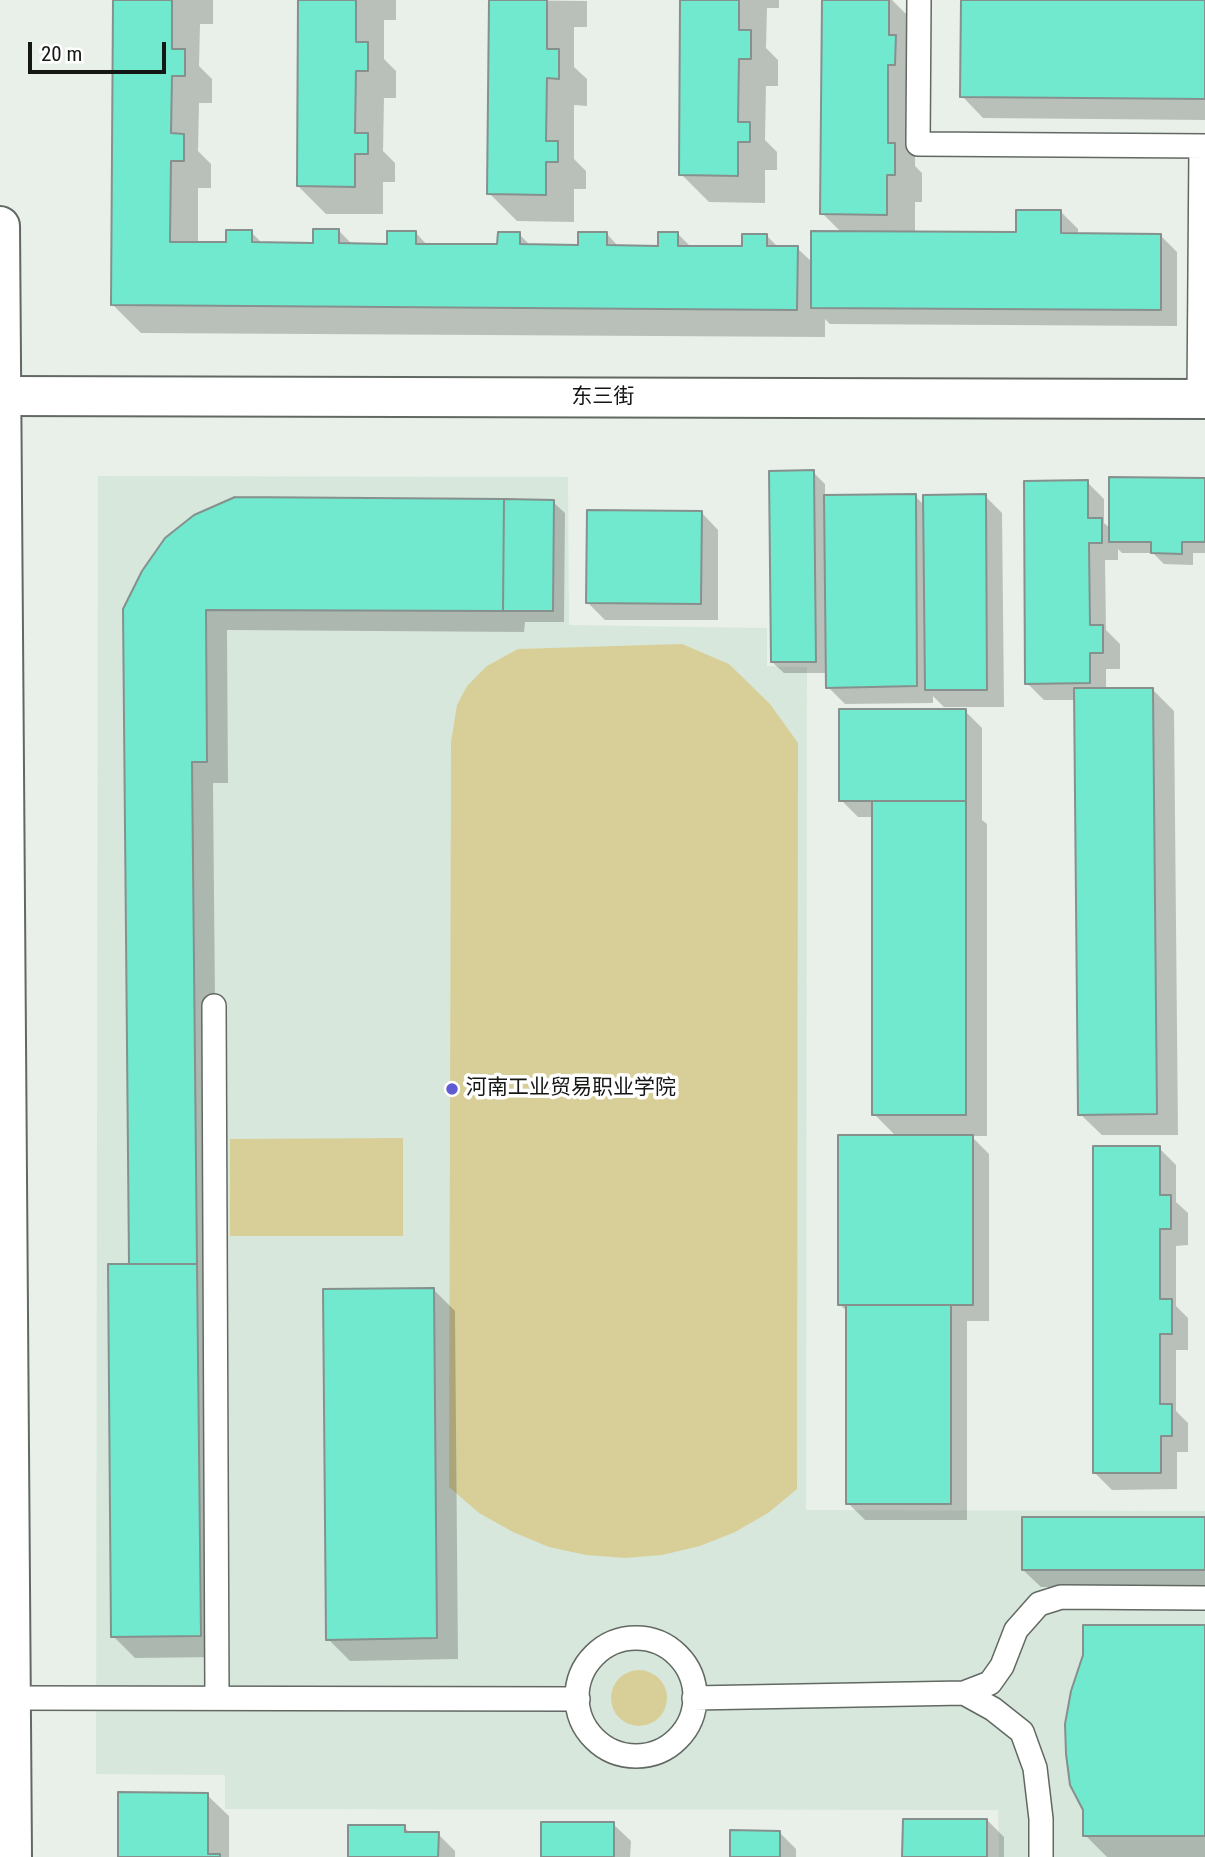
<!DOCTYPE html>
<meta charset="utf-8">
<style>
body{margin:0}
#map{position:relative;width:1205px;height:1857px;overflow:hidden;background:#e8f0e9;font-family:"Roboto Condensed",sans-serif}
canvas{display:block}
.scale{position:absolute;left:28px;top:42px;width:138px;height:32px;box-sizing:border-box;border:4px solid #141714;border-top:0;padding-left:9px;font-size:21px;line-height:24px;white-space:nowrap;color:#141714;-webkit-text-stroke:5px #fff;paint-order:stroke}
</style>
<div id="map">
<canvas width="1205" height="1857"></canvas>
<div class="scale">20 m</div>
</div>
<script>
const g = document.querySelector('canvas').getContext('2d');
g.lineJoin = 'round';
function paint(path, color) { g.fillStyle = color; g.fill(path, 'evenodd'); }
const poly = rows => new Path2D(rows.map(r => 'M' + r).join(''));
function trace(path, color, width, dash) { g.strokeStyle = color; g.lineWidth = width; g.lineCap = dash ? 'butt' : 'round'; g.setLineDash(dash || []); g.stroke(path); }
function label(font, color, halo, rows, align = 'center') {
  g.font = font + ' "Roboto Condensed","Noto Sans SC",sans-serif'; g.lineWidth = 7; g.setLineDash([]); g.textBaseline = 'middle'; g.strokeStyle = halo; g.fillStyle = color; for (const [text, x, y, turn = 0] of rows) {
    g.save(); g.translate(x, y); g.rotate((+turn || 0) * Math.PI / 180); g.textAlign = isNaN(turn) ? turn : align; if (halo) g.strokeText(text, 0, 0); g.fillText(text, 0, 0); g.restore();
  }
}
const built = poly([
 [98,476,568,477,569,625,767,628,767,666,807,667,806,1510,1205,1511,1205,1857,999,1857,998,1810,225,1809,225,1775,96,1774]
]);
const green = poly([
 [682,644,729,664,770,704,798,743,797,1489,768,1513,735,1532,700,1546,662,1555,625,1558,586,1555,549,1547,513,1532,479,1513,449,1487,451,742,457,705,467,686,487,666,518,649],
 [403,1138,403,1236,230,1236,230,1139],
 '611 1698a28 28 0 1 1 56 0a28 28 0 1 1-56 0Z'
]);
const shadow = poly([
 [115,0,213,0,213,24,200,24,199,66,212,79,212,103,199,103,198,151,211,164,211,188,198,188,198,244,228,244,251,232,263,244,314,245,338,230,353,245,389,245,416,233,428,246,499,246,519,234,531,246,579,247,606,233,619,247,659,247,678,234,691,247,743,248,766,235,779,248,797,248,813,263,842,233,822,213,823,0,892,0,916,24,915,166,922,173,922,202,915,202,915,233,1017,234,1061,212,1078,229,1078,235,1160,235,1177,252,1177,326,830,324,825,319,825,337,141,333,113,305],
 [300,0,396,0,396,20,384,20,384,59,396,71,396,98,384,98,383,151,395,163,395,182,383,182,383,214,326,214,298,186],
 [491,0,587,1,587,27,574,27,574,67,587,79,587,106,574,105,574,159,586,171,586,189,574,189,574,222,517,221,489,193],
 [682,0,779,0,779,8,767,8,766,48,778,60,778,86,766,86,765,140,777,152,777,170,765,170,765,203,709,202,681,174],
 [963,0,1205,0,1205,120,983,118,962,96],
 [813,472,825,484,825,497,915,496,925,506,985,496,1002,513,1004,707,944,707,933,696,933,703,845,704,828,687,828,673,784,673,772,662],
 [1205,480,1205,553,1193,553,1193,565,1164,564,1153,553,1122,553,1118,549,1118,560,1105,560,1106,630,1120,644,1120,669,1106,669,1106,690,1152,689,1174,711,1178,1135,1102,1135,1080,1114,1076,700,1044,700,1027,683,1087,482,1104,499,1104,523,1111,529],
 [553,502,565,513,564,622,525,622,524,632,227,630,228,783,213,783,221,1657,135,1658,113,1636,131,1266,124,609],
 [701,512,718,530,718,620,605,620,588,603],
 [965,711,982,728,982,820,987,824,987,1136,971,1136,989,1154,989,1321,967,1321,967,1520,865,1520,848,1503,848,1312,839,1304,897,1137,874,1114,874,817,858,817,841,800],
 [1159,1148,1176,1165,1176,1202,1188,1213,1188,1245,1176,1246,1176,1306,1188,1318,1188,1350,1176,1350,1176,1411,1188,1423,1188,1452,1177,1452,1177,1489,1112,1490,1095,1473],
 [433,1289,455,1311,458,1659,350,1661,328,1639],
 [1205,1519,1205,1587,1041,1587,1023,1570],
 [1205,1627,1205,1857,1107,1857,1085,1835],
 [207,1795,229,1816,229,1857,120,1857],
 [987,1820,1004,1837,1004,1857,904,1857],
 [613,1824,631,1841,630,1857,542,1857],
 [404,1827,411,1834,438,1834,455,1851,455,1857,349,1857],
 [779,1832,796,1849,796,1857,732,1857]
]);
const building = poly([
 [113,0,172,0,172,49,185,49,185,76,172,76,171,133,184,134,184,161,171,161,170,242,226,242,226,230,252,230,252,242,313,243,313,229,339,229,339,243,387,244,387,231,416,231,416,244,497,244,498,232,520,232,520,244,578,245,578,232,607,232,607,245,658,246,658,232,678,232,678,246,742,246,742,234,767,234,767,246,798,246,797,310,111,305,113,0],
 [298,0,356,0,356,42,368,42,368,71,356,71,355,133,368,133,368,154,355,154,355,187,297,186,298,0],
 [489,0,547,0,547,49,559,49,559,79,547,78,546,141,558,141,558,162,546,162,546,195,487,194,489,0],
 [680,0,739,0,739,30,751,30,751,59,739,59,738,122,750,122,750,142,738,142,738,176,679,175,680,0],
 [822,0,889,0,889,35,896,35,895,65,888,65,888,143,895,143,895,175,887,175,887,215,820,214,822,0],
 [961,0,1205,0,1205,99,960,97,961,0],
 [1016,210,1061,210,1061,233,1161,234,1161,310,811,308,811,231,1016,232,1016,210],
 [814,470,816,662,771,662,769,471,814,470],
 [1109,477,1205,478,1205,542,1182,542,1182,554,1151,553,1151,542,1109,542,1109,477],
 [1088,480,1088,518,1102,518,1102,543,1089,543,1090,625,1103,625,1103,653,1090,653,1090,683,1025,684,1024,481,1088,480],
 [916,494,917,686,826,688,824,495,916,494],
 [986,494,987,690,925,690,923,495,986,494],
 [235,497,504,499,503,611,206,610,207,762,192,762,197,1264,129,1264,123,609,142,571,165,538,194,515,235,497],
 [504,499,554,500,553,611,503,611,504,499],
 [587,510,702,511,701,604,586,603,587,510],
 [1074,688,1153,688,1157,1114,1078,1115,1074,688],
 [839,709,966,709,966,801,839,801,839,709],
 [872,801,966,801,966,1115,872,1115,872,801],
 [838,1135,973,1135,973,1305,838,1305,838,1135],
 [1093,1146,1160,1146,1160,1195,1171,1195,1171,1229,1160,1229,1160,1299,1172,1299,1172,1334,1160,1334,1160,1404,1172,1404,1172,1436,1161,1436,1161,1473,1093,1473,1093,1146],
 [108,1264,197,1264,201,1636,111,1637,108,1264],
 [434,1288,437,1638,326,1640,323,1289,434,1288],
 [846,1305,951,1305,951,1504,846,1504,846,1305],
 [1022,1517,1205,1517,1205,1570,1022,1570,1022,1517],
 [1083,1625,1205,1625,1205,1836,1083,1836,1083,1810,1070,1785,1066,1754,1065,1724,1071,1691,1083,1655,1083,1625],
 [118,1792,208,1793,208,1854,220,1854,220,1857,118,1857,118,1792],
 [903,1819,987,1819,987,1857,902,1857,903,1819],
 [541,1822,614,1822,614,1857,541,1857,541,1822],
 [348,1825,405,1825,405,1832,439,1832,438,1857,348,1857,348,1825],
 [730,1830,780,1831,780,1857,730,1857,730,1830]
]);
const service = poly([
 [919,0,918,144,1205,146],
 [1199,399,1201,146],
 [214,1006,217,1698],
 '577 1697a59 59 0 1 1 118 0a59 59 0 1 1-118 0Z',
 [964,1693,993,1709,1022,1732,1035,1768,1041,1819,1041,1857],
 [11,1698,578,1699],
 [694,1698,964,1693,990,1683,1002,1666,1016,1630,1039,1604,1061,1597,1205,1598]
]);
const minor = poly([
 [0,226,12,1857]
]);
const tertiary = poly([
 [0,396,1205,399]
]);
const markers = [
 [452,1089,7,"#615bd3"]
];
const streetNames = [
 ["东三街",603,398]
];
const poiNames = [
 ["河南工业贸易职业学院",466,1089]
];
paint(built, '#d8e7db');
paint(green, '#d8cf98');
paint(shadow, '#0003');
paint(building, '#70e9cf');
trace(building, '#86908d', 2);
trace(service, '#626963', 26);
trace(minor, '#626963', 42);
trace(tertiary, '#626963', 42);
trace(service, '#fff', 23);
trace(minor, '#fff', 38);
trace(tertiary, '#fff', 38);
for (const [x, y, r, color] of markers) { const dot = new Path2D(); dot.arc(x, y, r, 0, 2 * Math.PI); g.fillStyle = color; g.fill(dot); trace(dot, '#fff', 2.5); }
label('21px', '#141714', '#fff', streetNames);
label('21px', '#141714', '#fff', poiNames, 'left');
</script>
